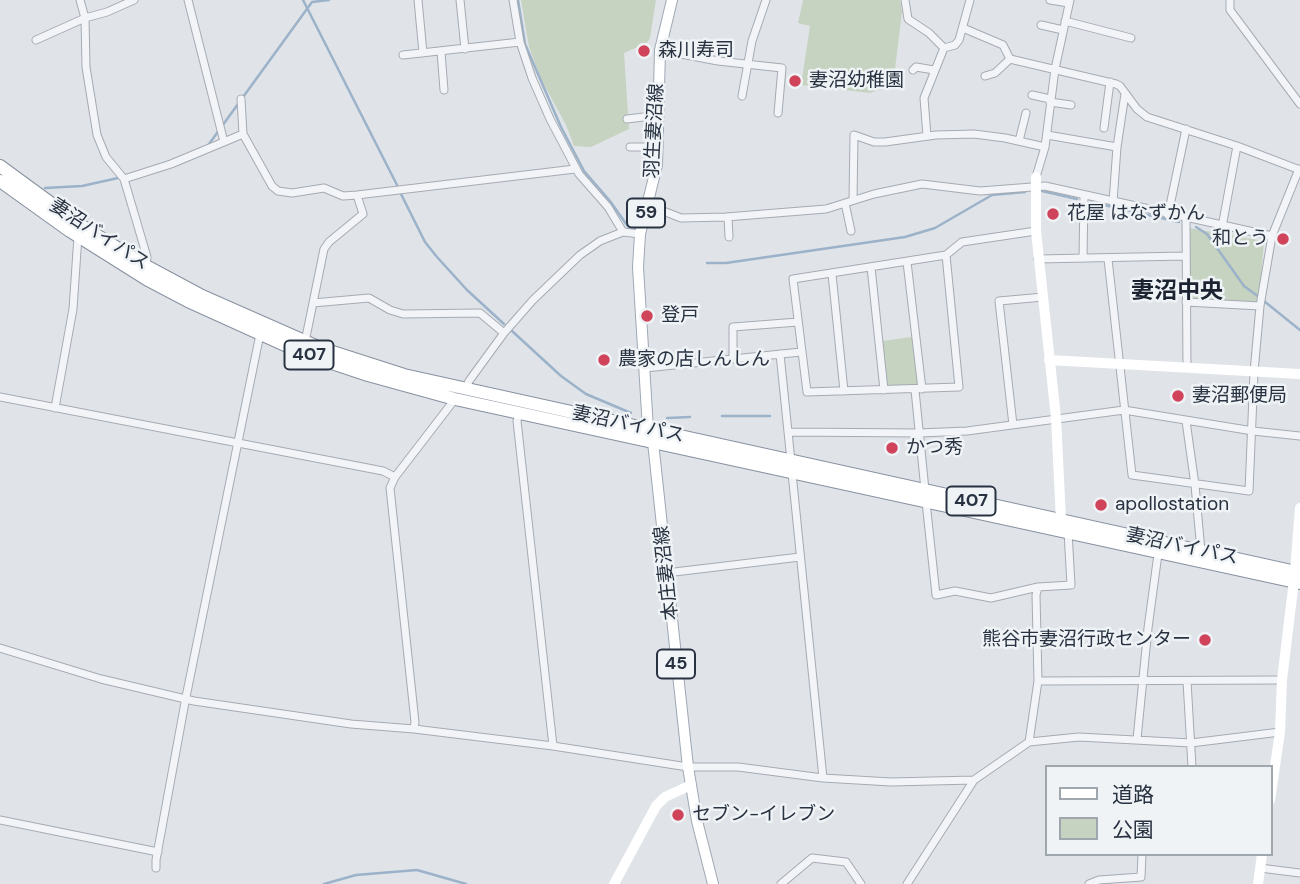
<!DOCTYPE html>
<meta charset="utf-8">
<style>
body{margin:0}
#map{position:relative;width:1300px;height:884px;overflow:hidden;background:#e0e4e9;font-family:"DM Sans","Noto Sans JP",sans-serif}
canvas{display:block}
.legend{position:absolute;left:1045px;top:765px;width:228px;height:91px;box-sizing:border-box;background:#eff3f6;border:2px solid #9fa6ae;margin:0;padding:9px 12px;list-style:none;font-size:21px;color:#283241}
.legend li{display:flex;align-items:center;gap:14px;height:35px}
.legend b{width:35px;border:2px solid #9fa6ae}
</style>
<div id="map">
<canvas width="1300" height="884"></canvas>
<ul class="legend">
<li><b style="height:9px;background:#fff"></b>道路</li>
<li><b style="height:19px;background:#c6d3c1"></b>公園</li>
</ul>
</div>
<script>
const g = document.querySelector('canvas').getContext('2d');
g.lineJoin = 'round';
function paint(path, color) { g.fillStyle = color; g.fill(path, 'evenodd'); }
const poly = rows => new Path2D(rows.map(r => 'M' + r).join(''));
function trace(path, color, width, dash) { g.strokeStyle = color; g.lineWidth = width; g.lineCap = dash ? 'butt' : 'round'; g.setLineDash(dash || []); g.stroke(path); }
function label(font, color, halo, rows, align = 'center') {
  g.font = font + ' "DM Sans","Noto Sans JP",sans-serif'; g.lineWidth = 5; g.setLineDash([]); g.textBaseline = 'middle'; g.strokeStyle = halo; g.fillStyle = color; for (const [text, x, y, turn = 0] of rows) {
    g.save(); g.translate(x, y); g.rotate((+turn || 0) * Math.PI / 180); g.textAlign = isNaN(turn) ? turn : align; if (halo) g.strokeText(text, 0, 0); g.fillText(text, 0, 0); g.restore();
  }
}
const green = poly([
 [521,0,656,0,650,38,647,43,624,53,629,129,591,147,574,146,566,125,541,79,529,47],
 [803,0,900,0,902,12,893,85,870,93,801,85,810,26,798,23],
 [1189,228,1264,241,1259,303,1188,300],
 [912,337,918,386,886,385,882,341]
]);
const stream = poly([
 [303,0,397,185],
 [518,0,525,44,561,127,584,171,610,201,629,228],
 [209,144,312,2,329,0],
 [45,188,82,186,118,178],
 [1042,191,1077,199],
 [401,194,425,242,437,257,467,290,504,324],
 [1091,202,1179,222],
 [1196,227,1207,234,1244,286,1259,297],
 [707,263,726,263,905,237,935,228,992,195,1025,192],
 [1264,301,1300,330],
 [512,331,561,376,586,394,631,413],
 [722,416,770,416],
 [667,418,690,417],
 [324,884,356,875,417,870,466,884]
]);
const street = poly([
 [80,0,85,18,86,67,97,135,106,157,124,179,147,257,146,266],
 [188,0,224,142],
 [418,0,423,53],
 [460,0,465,49],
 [513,0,520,42,532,78,550,119,579,174,608,207,623,232],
 [905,0,908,19,929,33,944,48],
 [1050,0,1069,3],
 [1230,0,1230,10,1300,104],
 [1065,21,1131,38],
 [1041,25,1063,30],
 [963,28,1003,45,1010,59,1116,84,1120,86,1137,109,1147,117,1237,146,1300,170],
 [36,40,85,18,107,12,134,0],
 [660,50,718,61,782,68,778,113],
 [441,52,444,90],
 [403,55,520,42],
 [913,70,916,67,934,70],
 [985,76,995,73,1010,59],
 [1032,95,1050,99],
 [742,96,752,41,766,0],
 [241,99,243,134],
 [1050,102,1071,105],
 [627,119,660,115],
 [1104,128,1110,82],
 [1047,135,1117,147],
 [927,136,924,98,944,48,955,45,959,40,970,0],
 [1019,141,1026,113],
 [630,147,659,147],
 [1036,177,1045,147,1055,69,1070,0],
 [124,179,171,164,243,134,272,186,278,191,292,193,324,188,343,196,357,195,575,169],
 [853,200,854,135,874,142,885,142,936,135,974,134,1005,138,1045,147],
 [1113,202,1117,147,1125,94],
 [845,203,851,231],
 [648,205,681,218,726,217,826,209,874,194,922,184,980,191,1045,186,1272,236,1299,169],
 [1168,215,1186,129],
 [728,217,729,237],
 [1186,219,1187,368],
 [1222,227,1237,146],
 [946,255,959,387,807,392,793,279,946,255,962,242,1036,231],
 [1083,258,1084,196],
 [1038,259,1185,256],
 [1108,259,1132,475,1249,491,1254,372,1260,306,1272,236],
 [907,262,922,389],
 [871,267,884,390],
 [832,274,844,391],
 [1186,302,1260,306],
 [313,303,369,298,390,310,403,314,480,313,504,333],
 [305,342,324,249,329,242,363,214,357,195],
 [780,354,791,461],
 [733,359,733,327,798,322],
 [645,368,801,352],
 [465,390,469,381,504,333,533,300,580,255,600,241,615,235,623,232,640,234],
 [915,390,925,490],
 [0,397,383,471,395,477],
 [55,408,73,309,78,236],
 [519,413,517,421,553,746],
 [1186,421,1195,485,1201,551],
 [1013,425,999,301,1043,297],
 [788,432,919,433,967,431,1124,410,1253,431,1300,436],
 [792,473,823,778],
 [926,502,936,595,955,591,991,598,1038,587,1071,585,1068,532],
 [666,573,800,557],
 [0,648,101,679,194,701,351,724,414,729,553,746,688,767,738,767,823,778,891,782,974,780],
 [1038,681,1282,680],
 [1187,681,1192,767],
 [414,729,415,722,390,488,395,477,455,399],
 [1137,739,1148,628,1158,554],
 [1029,742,1038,681,1036,595,1038,587],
 [0,820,158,852],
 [156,868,156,860,186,697,260,334],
 [1260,868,1300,873],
 [781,884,812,858,846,862,861,884],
 [907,884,974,780,1029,742,1079,737,1191,743,1280,732],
 [1089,884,1099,880,1141,877,1142,854]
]);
const secondary = poly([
 [1036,177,1036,231,1056,418,1061,520],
 [1049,360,1300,374],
 [1270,800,1280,732,1282,680,1295,572,1300,508],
 [614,884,656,806,665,797,691,785],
 [1258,884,1262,854]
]);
const primary = poly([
 [672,0,660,50,657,165,640,234,638,267,648,429,653,442,688,767,697,821,713,884]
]);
const highway = poly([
 [0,166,82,226,146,266,202,296,320,348,404,375,1300,573],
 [0,181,70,231,148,280,188,301,305,354,368,375,455,399,1300,583]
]);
const markers = [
 [644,51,7,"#cf445b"],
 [795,81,7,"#cf445b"],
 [1053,214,7,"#cf445b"],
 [1283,239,7,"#cf445b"],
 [647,316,7,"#cf445b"],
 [604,360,7,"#cf445b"],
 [1178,396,7,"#cf445b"],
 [892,448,7,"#cf445b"],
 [1101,505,7,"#cf445b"],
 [1205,640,7,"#cf445b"],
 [678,815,7,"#cf445b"]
];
const shields = [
 [646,213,38],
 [309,355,49],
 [971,501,49],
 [676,664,38]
];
const shieldNames = [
 ["59",646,213],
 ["407",309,355],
 ["407",971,501],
 ["45",676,664]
];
const poiNames = [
 ["森川寿司",658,51],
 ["妻沼幼稚園",809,81],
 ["花屋 はなずかん",1067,214],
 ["和とう",1269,239,"right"],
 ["登戸",661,316],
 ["農家の店しんしん",618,360],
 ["妻沼郵便局",1192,396],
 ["かつ秀",906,448],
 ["apollostation",1115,505],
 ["熊谷市妻沼行政センター",1191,640,"right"],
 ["セブン-イレブン",692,815]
];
const streetNames = [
 ["羽生妻沼線",655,131,-87],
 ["妻沼バイパス",99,235,33],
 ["妻沼バイパス",628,425,12],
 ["妻沼バイパス",1182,547,12],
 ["本庄妻沼線",667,573,-96]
];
const quarterNames = [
 ["妻沼中央",1177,292]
];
paint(green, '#c6d3c1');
trace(stream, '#9bb2c9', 2.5);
trace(street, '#a5abb3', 9);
trace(primary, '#9fa8b5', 12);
trace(highway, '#8791a0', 14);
trace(street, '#f3f4f7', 7);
trace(secondary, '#fff', 10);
trace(primary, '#fff', 10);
trace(highway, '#fff', 12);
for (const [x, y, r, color] of markers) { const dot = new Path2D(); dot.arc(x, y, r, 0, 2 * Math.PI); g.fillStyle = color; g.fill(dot); trace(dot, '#eff3f6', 2.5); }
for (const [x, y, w] of shields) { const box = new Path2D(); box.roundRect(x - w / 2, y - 14.5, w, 29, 5); g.fillStyle = '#eff3f6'; g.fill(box); trace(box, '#283241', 2); }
label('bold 18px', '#283241', null, shieldNames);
label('19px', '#283241', '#eff3f6', poiNames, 'left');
label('19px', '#283241', '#eff3f6', streetNames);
label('bold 23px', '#1b2331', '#eff3f6', quarterNames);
</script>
